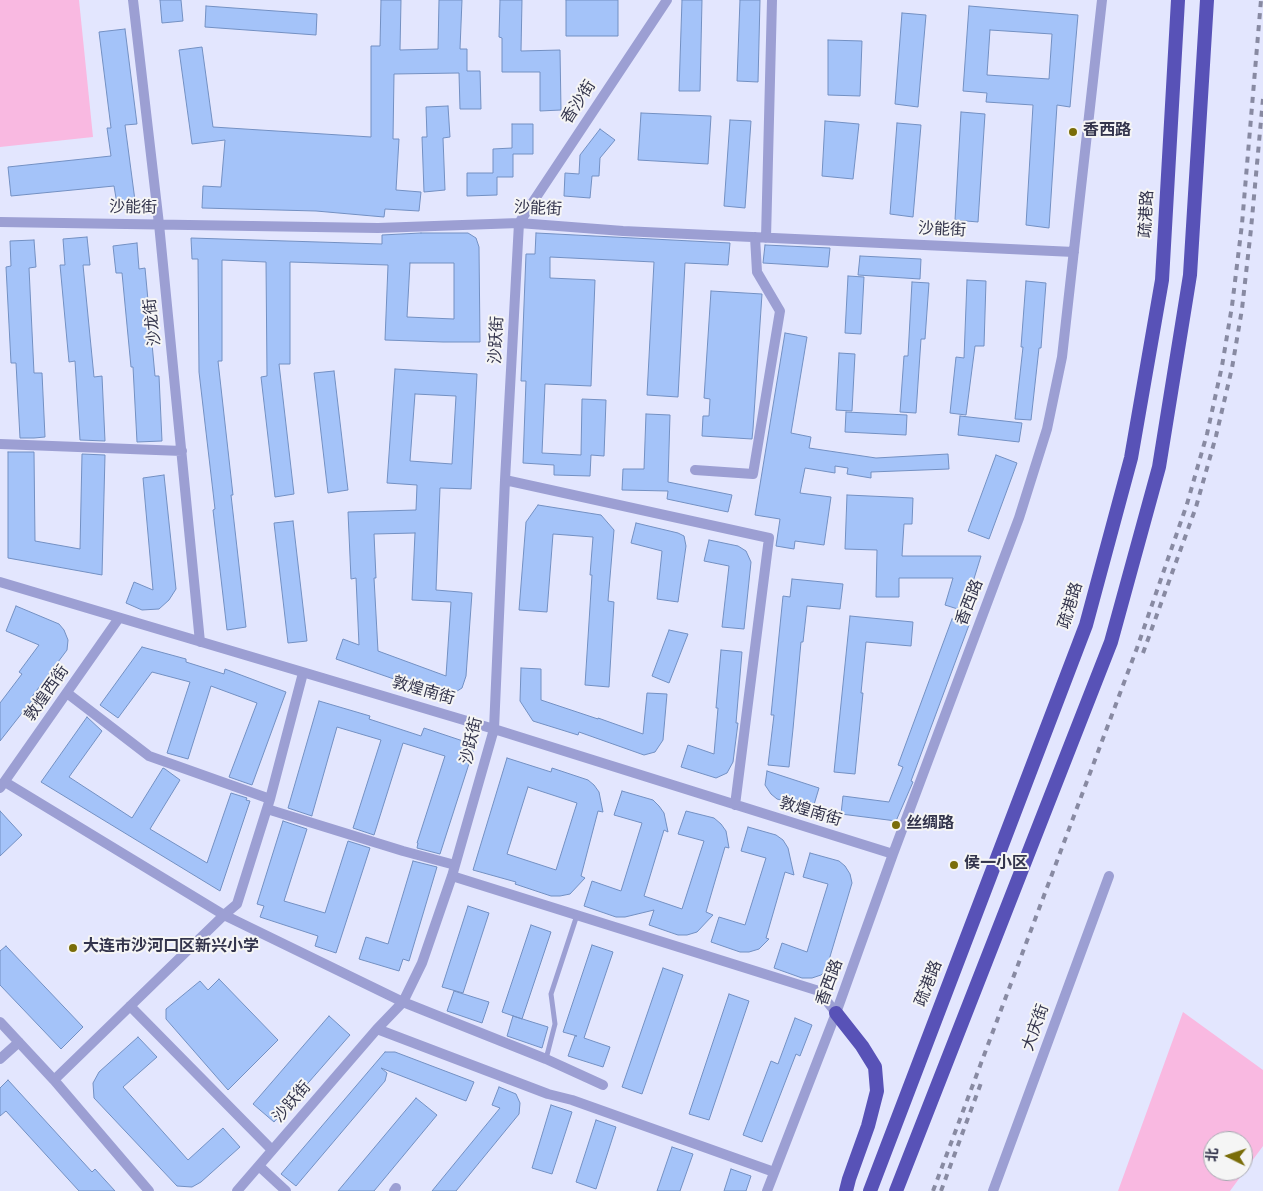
<!DOCTYPE html>
<meta charset="utf-8">
<style>
body{margin:0}
#map{position:relative;width:1263px;height:1191px;overflow:hidden;background:#e3e6fe;font-family:Overpass,"Noto Sans SC",sans-serif}
canvas{display:block}
.north{position:absolute;left:1203px;top:1131px;width:50px;height:50px;box-sizing:border-box;background:#f5f5f5;border:1px solid #a7a8b1;border-radius:50%;rotate:274deg;font-size:14px;font-weight:700;line-height:20px;text-align:center;color:#33344c}
.north::after{content:'';display:block;margin:auto;width:18px;height:22px;background:#7a6d09;clip-path:polygon(50% 0,100% 100%,50% 72%,0 100%)}
</style>
<div id="map">
<canvas width="1263" height="1191"></canvas>
<div class="north">北</div>
</div>
<script>
const g = document.querySelector('canvas').getContext('2d');
g.lineJoin = 'round';
function paint(path, color) { g.fillStyle = color; g.fill(path, 'evenodd'); }
const poly = rows => new Path2D(rows.map(r => 'M' + r).join(''));
function trace(path, color, width, dash) { g.strokeStyle = color; g.lineWidth = width; g.lineCap = dash ? 'butt' : 'round'; g.setLineDash(dash || []); g.stroke(path); }
function label(font, color, halo, rows, align = 'center') {
  g.font = font + ' Overpass,"Noto Sans SC",sans-serif'; g.lineWidth = 4; g.setLineDash([]); g.textBaseline = 'middle'; g.strokeStyle = halo; g.fillStyle = color; for (const [text, x, y, turn = 0] of rows) {
    g.save(); g.translate(x, y); g.rotate((+turn || 0) * Math.PI / 180); g.textAlign = isNaN(turn) ? turn : align; if (halo) g.strokeText(text, 0, 0); g.fillText(text, 0, 0); g.restore();
  }
}
const green = poly([
 [0,0,79,0,93,137,0,147],
 [1183,1012,1263,1070,1263,1146,1230,1191,1118,1191],
 [1213,1141,1243,1141,1243,1171,1213,1171]
]);
const building = poly([
 [160,0,181,0,183,21,162,23,160,0],
 [381,0,401,0,400,50,438,49,439,0,462,0,460,49,467,49,467,71,480,71,481,109,460,109,459,73,394,74,393,139,399,139,396,190,421,192,419,211,385,209,384,217,316,211,202,208,203,186,221,187,225,140,192,144,179,50,202,47,213,127,371,137,371,46,380,46,381,0],
 [500,0,522,0,521,51,560,50,561,110,540,111,540,72,502,72,502,38,499,37,500,0],
 [566,0,618,0,618,36,566,36,566,0],
 [682,0,702,0,700,91,679,91,682,0],
 [740,0,760,0,758,82,737,81,740,0],
 [206,6,317,14,316,35,205,27,206,6],
 [969,6,1078,15,1070,107,1057,105,1049,228,1026,225,1033,105,986,102,987,93,963,91,969,6],
 [990,30,1052,34,1049,79,987,75,990,30],
 [902,13,926,15,918,107,895,104,902,13],
 [125,29,137,124,125,125,136,208,118,210,114,186,11,196,8,167,111,156,107,128,111,128,99,32,125,29],
 [828,40,862,41,860,96,828,95,828,40],
 [448,106,450,137,443,138,445,190,424,192,422,137,427,137,426,107,448,106],
 [961,112,985,114,978,222,955,220,961,112],
 [641,113,711,116,708,164,638,160,641,113],
 [730,120,751,121,745,208,724,206,730,120],
 [825,121,859,124,853,179,822,176,825,121],
 [897,123,921,125,913,217,890,214,897,123],
 [512,124,533,124,533,154,513,154,513,177,497,177,497,195,467,196,467,173,493,173,493,149,512,148,512,124],
 [600,129,615,140,600,158,599,176,592,176,590,198,564,196,565,173,579,174,580,155,600,129],
 [421,233,468,233,476,238,479,247,480,342,443,342,385,340,388,265,290,262,290,364,279,364,294,494,275,497,261,377,267,376,266,262,222,260,222,361,218,361,233,495,231,495,246,627,227,630,213,510,215,509,199,372,198,259,192,259,191,238,382,244,382,235,421,233],
 [410,263,454,263,454,319,407,317,410,263],
 [536,233,730,243,728,265,685,263,678,397,647,395,654,262,550,257,550,278,595,280,591,386,545,384,542,453,581,455,582,399,606,400,604,456,591,455,590,476,554,475,554,465,523,463,526,381,521,381,526,254,535,254,536,233],
 [87,237,90,265,83,265,94,377,102,376,105,441,80,440,75,361,69,362,60,265,65,265,63,239,87,237],
 [34,240,36,267,29,268,34,373,42,373,45,437,34,438,20,438,16,363,11,363,6,267,11,266,10,241,34,240],
 [137,243,139,269,145,268,155,376,159,376,162,441,137,442,133,367,131,367,122,273,116,273,113,246,137,243],
 [765,245,830,248,828,267,763,263,765,245],
 [860,256,921,259,920,279,858,275,860,256],
 [848,276,864,277,861,334,845,333,848,276],
 [967,280,986,281,984,346,975,346,966,415,950,413,956,357,964,358,967,280],
 [1026,281,1046,283,1041,348,1039,348,1031,420,1015,419,1023,347,1021,347,1026,281],
 [912,282,929,283,925,339,921,339,916,413,900,412,904,356,908,356,912,282],
 [711,291,762,294,753,429,752,439,702,436,703,416,709,416,710,399,704,398,711,291],
 [785,333,807,337,791,433,811,437,809,448,876,458,948,454,949,469,871,472,871,478,847,474,848,468,835,466,835,473,805,468,800,493,831,497,824,545,795,541,794,549,776,546,780,519,755,515,785,333],
 [839,353,855,354,852,411,836,410,839,353],
 [395,369,477,374,471,489,440,488,436,590,472,593,466,676,462,688,454,693,443,696,336,659,343,639,359,645,356,578,351,579,348,512,416,510,417,485,387,483,395,369],
 [415,394,456,396,452,464,410,461,415,394],
 [415,533,412,600,451,602,446,676,378,651,374,578,376,578,374,534,415,533],
 [334,371,348,490,328,493,314,373,334,371],
 [846,412,907,415,906,435,845,432,846,412],
 [646,414,670,415,668,482,732,495,728,512,667,499,668,491,622,490,623,469,644,469,646,414],
 [960,416,1022,423,1019,442,958,435,960,416],
 [8,452,34,452,35,541,80,549,82,454,105,455,102,575,8,558,8,452],
 [996,455,1017,463,989,539,968,531,996,455],
 [164,475,176,589,169,600,159,609,142,610,126,603,134,582,153,590,143,478,164,475],
 [847,495,913,498,912,524,904,524,902,556,981,556,964,611,945,605,953,578,899,578,899,597,876,597,877,550,845,549,847,495],
 [538,505,601,515,614,530,608,601,614,602,609,687,585,685,592,575,590,575,593,537,553,534,547,612,519,610,526,522,538,505],
 [293,521,307,641,288,643,274,523,293,521],
 [636,523,678,533,684,536,686,546,678,602,657,599,662,551,631,543,636,523],
 [709,540,738,546,746,551,751,562,744,629,722,627,729,566,704,561,709,540],
 [792,579,843,584,840,609,807,606,803,642,801,642,793,729,789,767,768,765,774,715,771,715,783,596,790,597,792,579],
 [16,606,59,624,64,630,68,640,67,650,31,698,33,699,0,741,0,703,22,674,19,672,39,645,6,631,16,606],
 [850,616,913,622,911,646,866,642,861,693,863,693,855,774,834,772,850,616],
 [952,619,969,625,911,781,913,782,896,821,841,814,843,796,889,802,903,767,898,765,952,619],
 [669,630,688,634,669,683,652,676,669,630],
 [142,647,186,659,186,662,224,674,225,669,286,692,252,785,229,777,257,703,211,686,188,759,167,753,190,682,152,672,118,718,100,705,142,647],
 [721,650,742,652,736,723,738,723,733,762,727,773,716,778,681,767,688,745,714,754,718,708,716,708,721,650],
 [521,668,541,669,541,700,598,719,598,718,643,734,647,693,667,694,663,740,655,752,644,755,579,732,578,735,533,721,520,701,521,668],
 [319,701,370,716,369,719,421,736,424,728,475,745,440,854,417,848,418,843,417,843,445,756,403,743,374,835,353,828,381,740,337,727,312,815,312,816,288,808,319,701],
 [87,717,102,731,69,777,132,818,163,768,165,769,180,780,150,829,207,863,231,793,247,798,246,800,250,801,220,891,41,782,87,717],
 [507,758,551,772,552,768,588,780,594,785,599,792,603,812,598,811,581,876,585,878,570,894,560,896,551,896,515,884,516,882,473,870,507,758],
 [528,787,577,803,556,870,507,854,528,787],
 [767,771,819,788,813,808,777,799,771,794,765,785,767,771],
 [622,791,653,800,659,806,664,813,668,832,664,830,644,896,682,909,704,841,678,834,686,811,714,818,721,824,726,831,729,848,725,847,706,912,713,915,697,932,687,935,678,935,649,925,654,910,625,917,616,917,584,906,592,881,621,891,642,823,614,815,622,791],
 [0,811,22,835,0,856,0,811],
 [283,821,307,829,284,901,325,913,348,841,370,848,336,953,315,946,318,936,260,917,264,906,257,904,283,821],
 [748,827,776,835,783,840,788,848,794,875,785,872,766,938,769,939,759,949,749,952,740,952,711,942,719,917,745,925,766,858,741,851,748,827],
 [810,853,839,861,845,866,850,874,852,883,826,970,821,975,812,978,802,978,774,968,782,943,807,952,828,884,803,877,810,853],
 [413,861,437,867,409,961,403,959,399,971,359,959,366,937,388,944,413,861],
 [468,906,489,913,463,993,442,987,468,906],
 [531,925,551,932,522,1019,502,1012,531,925],
 [592,945,613,952,584,1038,610,1047,603,1067,568,1056,575,1036,577,1036,563,1032,592,945],
 [6,946,83,1027,61,1049,0,985,0,951,6,946],
 [663,968,683,975,642,1094,622,1087,663,968],
 [219,979,278,1040,228,1090,166,1019,166,1009,200,981,208,990,219,979],
 [454,991,489,1002,482,1023,447,1011,454,991],
 [729,994,749,1001,709,1120,689,1114,729,994],
 [329,1016,350,1035,274,1122,253,1104,329,1016],
 [513,1016,548,1027,542,1048,507,1036,513,1016],
 [795,1018,812,1025,800,1056,796,1054,762,1142,743,1135,771,1061,778,1064,795,1018],
 [138,1037,157,1057,123,1087,188,1160,223,1128,240,1147,201,1182,192,1187,177,1186,94,1098,93,1083,99,1072,138,1037],
 [385,1052,395,1052,474,1082,466,1101,381,1068,387,1073,385,1081,296,1186,281,1174,385,1052],
 [8,1080,92,1172,95,1169,115,1191,79,1191,6,1111,0,1116,0,1088,8,1080],
 [499,1087,516,1094,520,1103,519,1114,456,1191,432,1191,500,1108,492,1105,499,1087],
 [416,1098,437,1115,374,1191,338,1191,416,1098],
 [551,1105,572,1112,552,1174,532,1168,551,1105],
 [596,1120,616,1127,596,1189,576,1182,596,1120],
 [672,1147,693,1154,680,1191,657,1191,672,1147],
 [731,1169,751,1176,746,1191,724,1191,731,1169]
]);
const service = poly([
 [546,1059,555,1024,551,994,577,915]
]);
const minor = poly([
 [133,0,159,224,200,642],
 [0,222,378,228,519,223,623,231,1074,252],
 [766,238,772,0],
 [0,444,182,451],
 [695,470,753,474,780,311,757,272,755,237],
 [505,480,769,538,735,805],
 [0,582,494,729,893,854],
 [67,693,149,756,270,799],
 [5,782,224,915,403,1002,546,1059,603,1085],
 [0,788,119,618],
 [267,809,403,851,455,865],
 [452,876,819,991,836,1013],
 [130,1006,272,1150],
 [0,1022,54,1080,149,1191],
 [377,1029,548,1094,572,1100,774,1172],
 [0,1059,19,1042],
 [54,1080,224,915,237,904,270,799,303,673],
 [259,1166,286,1191],
 [237,1191,377,1029,403,1002,422,963,452,876,494,729,505,480,519,223,667,0],
 [394,1191,396,1188],
 [767,1191,836,1013,893,854,1019,518,1047,429,1062,357,1102,0],
 [993,1191,1109,876]
]);
const trunk = poly([
 [836,1013,862,1046,875,1067,877,1091,868,1126,849,1179,846,1191],
 [870,1191,1086,625,1131,458,1162,280,1178,0],
 [896,1191,1111,642,1159,467,1190,275,1207,0]
]);
const rail = poly([
 [1143,653,1196,507,1216,436,1232,368,1242,309,1251,229,1263,99],
 [933,1191,1137,648,1187,504,1207,434,1222,366,1232,306,1242,224,1261,0],
 [941,1191,981,1083]
]);
const markers = [
 [1073,132,5,"#7a6d09"],
 [896,825,5,"#7a6d09"],
 [954,865,5,"#7a6d09"],
 [73,948,5,"#7a6d09"]
];
const streetNames = [
 ["香沙街",580,103,-57],
 ["沙能街",133,209,1],
 ["沙能街",538,210,3],
 ["疏港路",1148,214,-87],
 ["沙能街",942,231,3],
 ["沙龙街",154,322,-96],
 ["沙跃街",498,340,-87],
 ["香西路",971,603,-69],
 ["疏港路",1072,606,-73],
 ["敦煌南街",423,692,16],
 ["敦煌西街",48,694,-55],
 ["沙跃街",473,741,-77],
 ["敦煌南街",810,813,17],
 ["香西路",831,983,-70],
 ["疏港路",930,984,-69],
 ["大庆街",1037,1028,-70],
 ["沙跃街",293,1103,-49]
];
const poiNames = [
 ["香西路",1083,132],
 ["丝绸路",906,825],
 ["侯一小区",964,865],
 ["大连市沙河口区新兴小学",83,948]
];
paint(green, '#f9b9e1');
paint(building, '#a4c3f9');
trace(building, '#7390c3', 1);
trace(service, '#9c9fd3', 5);
trace(minor, '#9c9fd3', 10);
trace(trunk, '#5852b7', 14);
trace(rail, '#888aa2', 4, [6, 6]);
for (const [x, y, r, color] of markers) { const dot = new Path2D(); dot.arc(x, y, r, 0, 2 * Math.PI); g.fillStyle = color; g.fill(dot); trace(dot, '#f5f5f5', 2); }
label('16px', '#33344c', '#f5f5f5', streetNames);
label('bold 16px', '#33344c', '#f5f5f5', poiNames, 'left');
</script>
